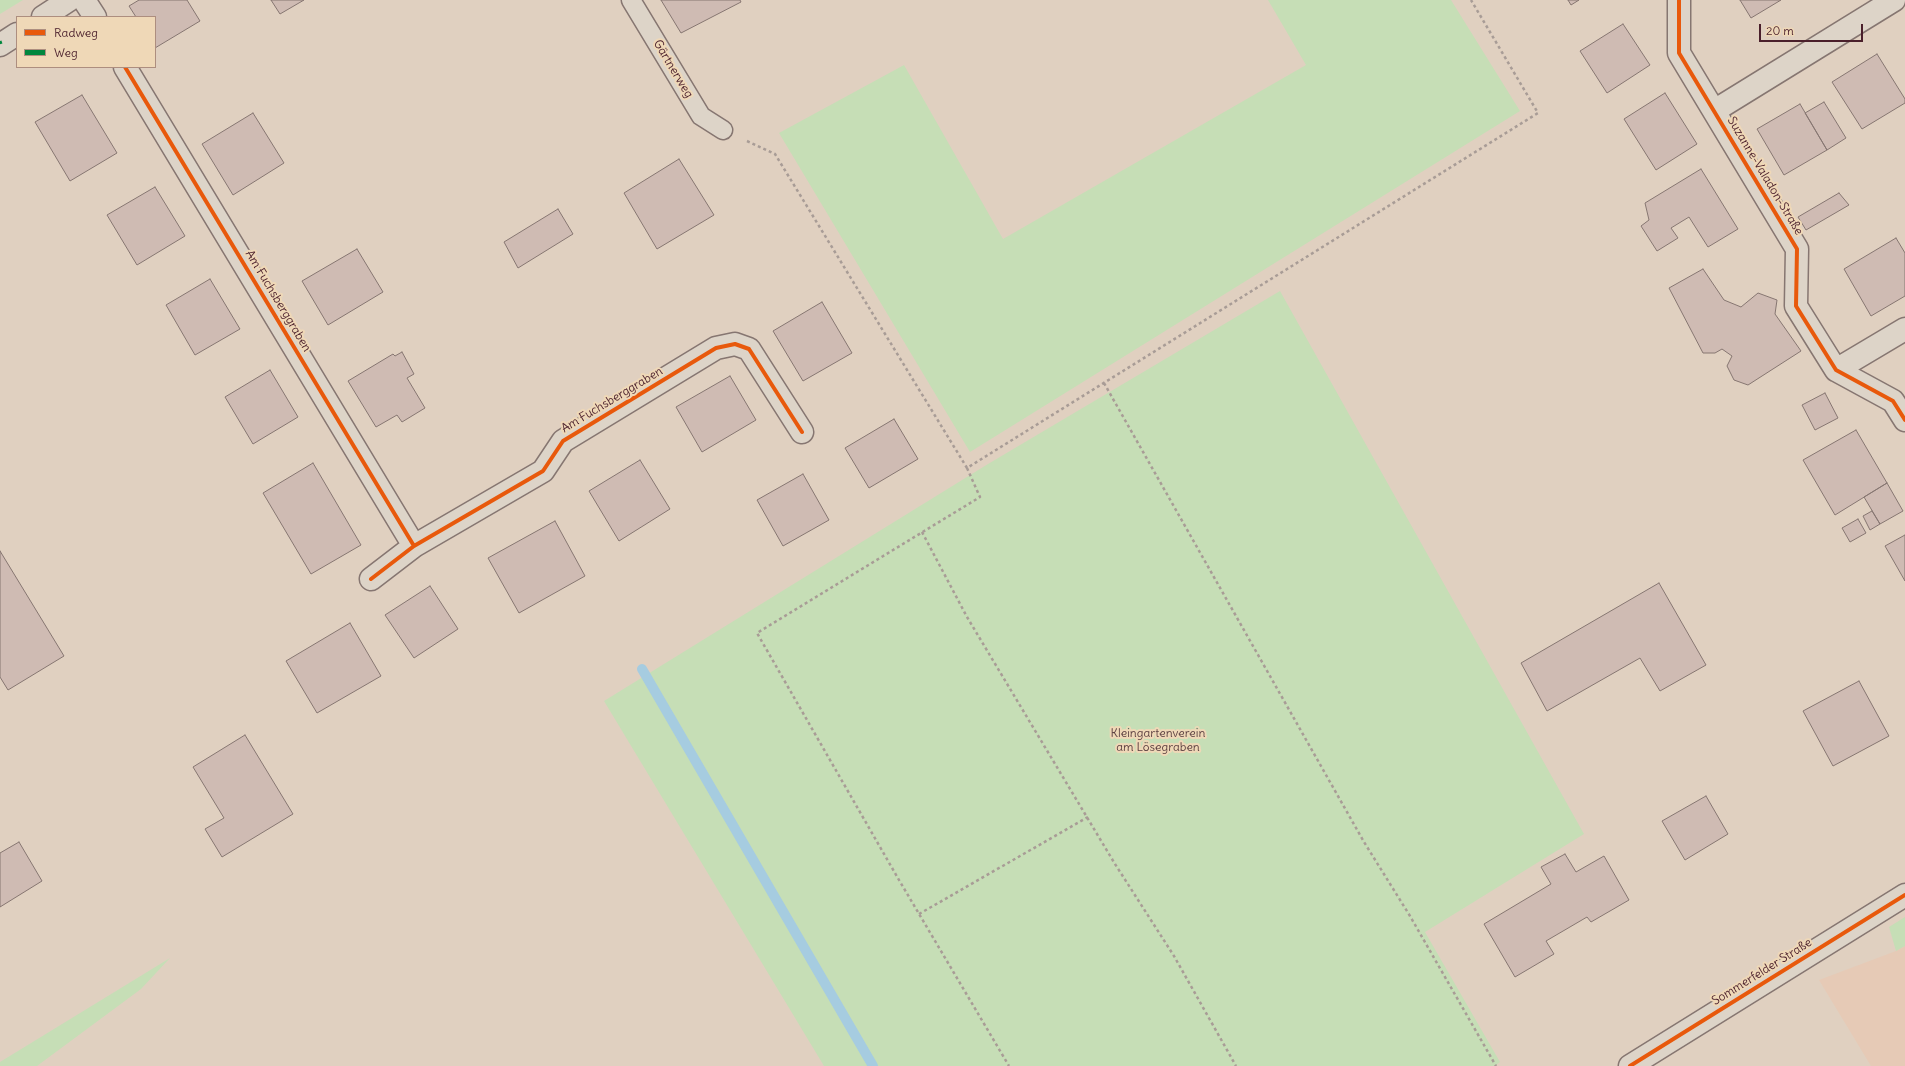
<!DOCTYPE html>
<meta charset="utf-8">
<style>
body{margin:0}
#map{position:relative;width:1905px;height:1066px;overflow:hidden;background:#e0d0c0;font-family:Delius,sans-serif}
canvas{display:block}
.legend{position:absolute;left:16px;top:16px;width:140px;height:52px;box-sizing:border-box;background:#efd8b7;border:1px solid #ad8e7f;margin:0;padding:5px 7px;list-style:none;font-size:12px;color:#4a1f2b}
.legend li{display:flex;align-items:center;gap:8px;height:20px}
.legend b{width:20px;border:1px solid #ad8e7f}
.scale{position:absolute;left:1759px;top:24px;width:104px;height:18px;box-sizing:border-box;border:2px solid #4a1f2b;border-top:0;padding-left:5px;font-size:12px;line-height:14px;white-space:nowrap;color:#4a1f2b;-webkit-text-stroke:3px #efd8b7;paint-order:stroke}
</style>
<div id="map">
<canvas width="1905" height="1066"></canvas>
<ul class="legend">
<li><b style="height:5px;background:#e8590c"></b>Radweg</li>
<li><b style="height:5px;background:#00873e"></b>Weg</li>
</ul>
<div class="scale">20 m</div>
</div>
<script>
const g = document.querySelector('canvas').getContext('2d');
g.lineJoin = 'round';
function paint(path, color) { g.fillStyle = color; g.fill(path, 'evenodd'); }
const poly = rows => new Path2D(rows.map(r => 'M' + r).join(''));
function trace(path, color, width, dash) { g.strokeStyle = color; g.lineWidth = width; g.lineCap = dash ? 'butt' : 'round'; g.setLineDash(dash || []); g.stroke(path); }
function label(font, color, halo, rows, align = 'center') {
  g.font = font + ' Delius,sans-serif'; g.lineWidth = 4; g.setLineDash([]); g.textBaseline = 'middle'; g.strokeStyle = halo; g.fillStyle = color; for (const [text, x, y, turn = 0] of rows) {
    g.save(); g.translate(x, y); g.rotate((+turn || 0) * Math.PI / 180); g.textAlign = isNaN(turn) ? turn : align; if (halo) g.strokeText(text, 0, 0); g.fillText(text, 0, 0); g.restore();
  }
}
const built = poly([
 [1905,946,1905,1066,1871,1066,1819,980,1896,951]
]);
const green = poly([
 [0,0,23,0,0,14],
 [1268,0,1451,0,1520,111,970,452,779,133,904,65,1003,239,1306,65],
 [1280,291,1584,834,1425,932,1500,1062,1495,1066,824,1066,604,701,988,464],
 [1905,917,1905,946,1896,951,1889,927],
 [170,958,141,989,37,1066,0,1066,0,1062]
]);
const stream = poly([
 [642,669,873,1066]
]);
const building = poly([
 [139,0,187,0,200,21,155,48,155,17,136,17,129,6,139,0],
 [271,0,304,0,280,14,271,0],
 [661,0,740,0,741,2,681,33,661,0],
 [1568,0,1579,0,1571,5,1568,0],
 [1740,0,1781,0,1751,18,1740,0],
 [1623,24,1650,65,1607,93,1580,51,1623,24],
 [1877,54,1905,99,1905,103,1862,129,1832,82,1877,54],
 [1665,93,1697,144,1656,170,1624,119,1665,93],
 [82,95,117,153,70,181,35,122,82,95],
 [1824,102,1846,138,1827,150,1805,113,1824,102],
 [1800,104,1827,150,1784,175,1757,129,1800,104],
 [253,113,284,163,233,195,202,144,253,113],
 [679,159,714,215,657,249,624,193,679,159],
 [1701,169,1738,229,1708,247,1689,217,1671,228,1678,238,1657,251,1641,226,1649,220,1645,203,1701,169],
 [155,187,185,236,137,265,107,215,155,187],
 [1839,193,1849,205,1806,230,1798,217,1839,193],
 [558,209,573,234,518,268,504,242,558,209],
 [1896,238,1905,253,1905,296,1871,316,1844,269,1896,238],
 [357,249,383,292,328,325,302,281,357,249],
 [1703,269,1724,300,1741,307,1758,293,1777,300,1775,314,1801,351,1748,385,1734,380,1727,366,1732,356,1722,349,1715,353,1703,353,1669,288,1703,269],
 [210,279,240,329,195,355,166,305,210,279],
 [822,302,852,353,803,381,773,331,822,302],
 [402,352,414,374,407,378,425,408,402,422,397,415,376,427,348,381,393,354,395,356,402,352],
 [270,370,298,417,253,444,225,397,270,370],
 [730,376,756,420,702,452,676,407,730,376],
 [1825,393,1838,418,1815,430,1802,405,1825,393],
 [894,419,918,459,869,488,845,448,894,419],
 [1856,430,1887,483,1835,515,1803,460,1856,430],
 [640,460,670,509,619,541,589,491,640,460],
 [313,463,361,545,311,574,263,493,313,463],
 [803,474,829,520,783,546,757,500,803,474],
 [1887,483,1903,511,1880,524,1864,497,1887,483],
 [1872,511,1880,524,1870,530,1863,516,1872,511],
 [1858,519,1866,533,1850,542,1842,528,1858,519],
 [555,521,585,576,519,613,488,558,555,521],
 [1905,535,1905,581,1885,546,1905,535],
 [0,551,64,656,8,690,0,677,0,551],
 [1659,583,1706,665,1660,691,1640,658,1547,711,1521,663,1659,583],
 [430,586,458,629,414,658,385,615,430,586],
 [350,623,381,676,317,713,286,661,350,623],
 [1859,681,1889,736,1833,766,1803,711,1859,681],
 [245,735,293,814,222,857,205,829,224,818,193,767,245,735],
 [1706,796,1728,834,1685,860,1662,821,1706,796],
 [19,842,42,881,0,907,0,853,19,842],
 [1565,854,1576,872,1604,856,1629,900,1591,922,1587,917,1546,941,1554,954,1515,977,1484,924,1551,884,1541,867,1565,854]
]);
const path = poly([
 [747,141,775,154,967,468,1538,113,1471,0],
 [1104,383,1364,842,1410,916,1496,1066],
 [967,468,980,497,757,633,899,880,1009,1066],
 [922,532,967,617,1115,864,1174,956,1236,1066],
 [919,914,1088,817]
]);
const service = poly([
 [631,0,701,116,723,130]
]);
const minor = poly([
 [84,0,95,17],
 [1679,0,1679,53,1797,249,1796,306,1836,370,1893,401,1905,420],
 [43,17,69,0],
 [0,45,17,34],
 [125,67,414,546],
 [1714,111,1894,0],
 [1836,370,1905,329],
 [371,579,414,546,543,471,563,441,716,348,735,344,749,349,802,432],
 [1630,1066,1905,895]
]);
const quiet = poly([
 [0,41,1,44]
]);
const cycleway = poly([
 [1679,0,1679,53,1797,249,1796,306,1836,370,1893,401,1905,420],
 [125,67,414,546],
 [371,579,414,546,543,471,563,441,716,348,735,344,749,349,802,432],
 [1630,1066,1905,895]
]);
const streetNames = [
 ["Gärtnerweg",673,69,59],
 ["Suzanne-Valadon-Straße",1765,176,59],
 ["Am Fuchsberggraben",278,301,59],
 ["Am Fuchsberggraben",612,400,-31],
 ["Sommerfelder Straße",1762,972,-32]
];
const parkNames = [
 ["Kleingartenverein",1158,734],
 ["am Lösegraben",1158,748]
];
paint(built, '#e6cab6');
paint(green, '#c6deb6');
trace(stream, '#a6cce0', 10);
paint(building, '#cfbbb3');
trace(building, '#867671', 1);
trace(service, '#867671', 21);
trace(minor, '#867671', 25);
trace(path, '#a89c96', 2.5, [3, 3]);
trace(service, '#ddd4c8', 18);
trace(minor, '#ddd4c8', 22);
trace(quiet, '#00873e', 3, [6, 3]);
trace(cycleway, '#e8590c', 4);
label('12px', '#4a1f2b', '#efd8b7', streetNames);
label('12px', '#593d3f', '#efd8b7', parkNames);
</script>
